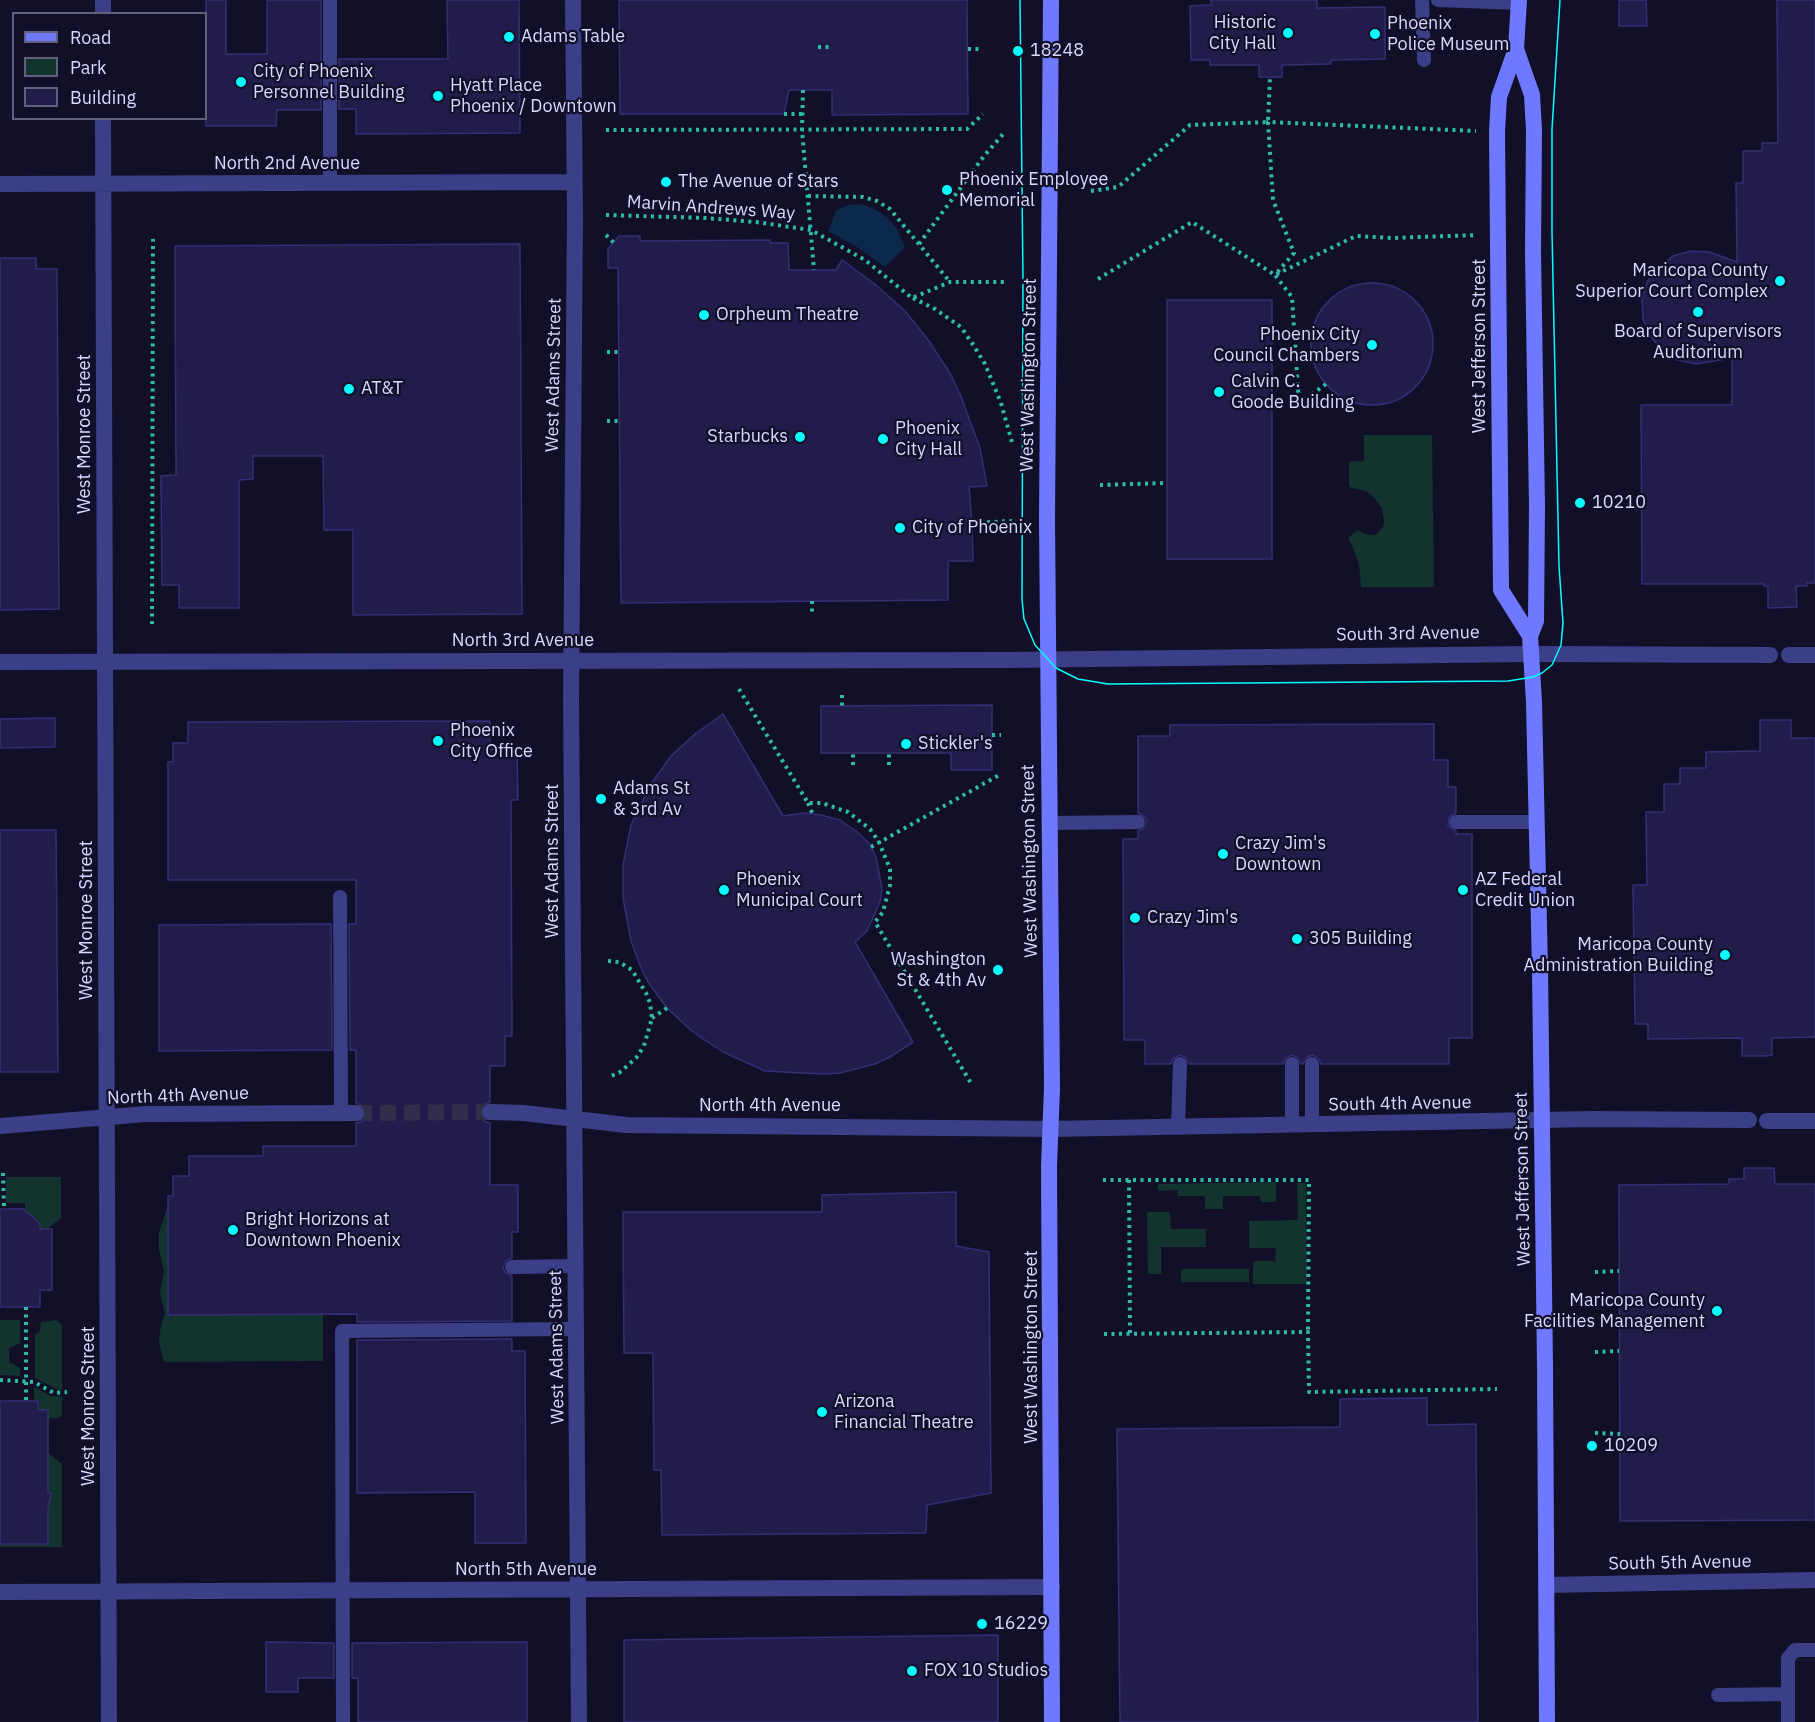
<!DOCTYPE html>
<style>
body{margin:0}
#map{position:relative;width:1815px;height:1722px;overflow:hidden;background:#121029;font-family:"IBM Plex Sans",sans-serif}
canvas{display:block}
.legend{position:absolute;left:12px;top:12px;width:195px;height:108px;box-sizing:border-box;background:#121029;border:2px solid #62607f;margin:0;padding:8px 10px;list-style:none;font-size:18px;color:#d9d8ff}
.legend li{display:flex;align-items:center;gap:12px;height:30px}
.legend b{width:30px;border:2px solid #62607f}
</style>
<div id="map">
<canvas width="1815" height="1722"></canvas>
<ul class="legend">
<li><b style="height:8px;background:#6f79ff"></b>Road</li>
<li><b style="height:16px;background:#13332f"></b>Park</li>
<li><b style="height:16px;background:#211c4a"></b>Building</li>
</ul>
</div>
<script>
const g = document.querySelector('canvas').getContext('2d');
g.lineJoin = 'round';
function paint(path, color) { g.fillStyle = color; g.fill(path, 'evenodd'); }
const poly = rows => new Path2D(rows.map(r => 'M' + r).join(''));
function trace(path, color, width, dash) { g.strokeStyle = color; g.lineWidth = width; g.lineCap = dash ? 'butt' : 'round'; g.setLineDash(dash || []); g.stroke(path); }
function label(font, color, halo, rows, align = 'center') {
  g.font = font + ' "IBM Plex Sans",sans-serif'; g.lineWidth = 4.5; g.setLineDash([]); g.textBaseline = 'middle'; g.strokeStyle = halo; g.fillStyle = color; for (const [text, x, y, turn = 0] of rows) {
    g.save(); g.translate(x, y); g.rotate((+turn || 0) * Math.PI / 180); g.textAlign = isNaN(turn) ? turn : align; if (halo) g.strokeText(text, 0, 0); g.fillText(text, 0, 0); g.restore();
  }
}
const green = poly([
 [1364,435,1432,435,1434,587,1361,587,1359,564,1352,545,1348,538,1358,530,1365,534,1375,535,1383,527,1384,520,1382,508,1372,495,1365,491,1349,487,1349,462,1364,461],
 [6,1177,61,1177,61,1218,47,1229,40,1229,39,1221,34,1221,25,1213,25,1203,6,1203],
 [1276,1182,1276,1202,1261,1202,1260,1196,1223,1196,1223,1209,1205,1209,1205,1196,1178,1196,1178,1190,1158,1191,1158,1184],
 [1297,1183,1306,1183,1307,1284,1253,1284,1253,1261,1275,1261,1276,1248,1249,1248,1249,1221,1298,1220],
 [168,1206,186,1315,323,1314,323,1361,164,1362,159,1342,161,1325,165,1313,160,1293,164,1271,159,1250,159,1232],
 [1147,1212,1170,1212,1171,1229,1206,1229,1206,1247,1161,1247,1161,1274,1148,1274],
 [1181,1269,1249,1269,1249,1282,1181,1282],
 [0,1320,20,1320,20,1343,9,1348,9,1362,20,1368,20,1376,0,1375],
 [57,1320,62,1325,62,1390,58,1390,35,1378,35,1335,40,1331,41,1322],
 [34,1387,51,1396,62,1396,62,1415,59,1418,48,1418,48,1410,38,1410,38,1401,34,1401],
 [38,1453,48,1453,62,1464,62,1547,0,1547,0,1465]
]);
const water = poly([
 [860,204,875,209,887,217,896,228,905,247,885,267,857,247,828,231,836,211,848,205]
]);
const building = poly([
 [206,0,226,0,226,54,267,54,267,0,321,0,321,110,277,110,276,126,206,126,206,0],
 [447,0,519,0,520,133,356,134,356,109,339,109,339,59,448,59,447,0],
 [619,0,967,0,968,114,832,115,832,90,789,90,784,114,620,114,619,0],
 [1211,0,1317,0,1317,8,1385,7,1385,59,1331,60,1331,64,1282,65,1282,77,1259,77,1259,65,1210,65,1210,60,1191,60,1190,6,1211,5,1211,0],
 [1619,0,1646,0,1647,26,1619,26,1619,0],
 [1777,0,1815,0,1815,583,1807,583,1807,586,1796,586,1797,607,1768,608,1768,586,1764,586,1764,584,1642,584,1641,405,1732,405,1732,358,1696,364,1678,360,1662,350,1650,336,1643,319,1642,300,1647,282,1658,268,1673,256,1691,251,1709,252,1737,262,1736,183,1743,183,1743,151,1762,151,1762,143,1778,143,1777,0],
 [619,236,640,236,640,241,770,240,770,243,788,243,789,270,836,270,842,260,876,285,905,311,929,341,951,375,960,394,980,448,987,486,969,487,972,523,973,561,948,561,948,600,621,603,618,268,608,268,608,249,619,236],
 [520,244,522,614,353,615,353,530,324,530,323,456,253,456,253,479,239,480,239,608,179,608,179,585,162,585,161,476,176,475,175,246,520,244],
 [0,258,36,258,36,269,57,269,59,609,0,610,0,258],
 '1311 344a61 61 0 1 1 122 0a61 61 0 1 1-122 0Z',
 [1167,300,1272,300,1272,559,1167,559,1167,300],
 [992,705,992,770,951,770,951,753,821,753,821,706,992,705],
 [723,714,783,816,804,813,821,815,840,820,856,831,869,843,876,857,882,889,880,902,867,931,855,942,913,1042,890,1057,875,1064,840,1073,823,1074,765,1071,723,1052,693,1032,667,1008,648,982,641,968,631,941,623,898,623,865,631,825,651,784,671,756,695,734,723,714],
 [55,718,55,747,0,748,0,719,55,718],
 [1760,720,1791,720,1791,738,1815,738,1815,1037,1772,1038,1772,1055,1766,1056,1742,1056,1742,1038,1648,1039,1648,1024,1635,1024,1633,885,1647,885,1646,812,1664,812,1664,784,1680,784,1680,768,1706,768,1706,752,1760,751,1760,720],
 [490,721,490,749,517,749,518,800,511,800,512,1036,505,1036,505,1066,490,1066,490,1102,481,1106,480,1112,484,1121,490,1123,490,1185,518,1185,518,1232,512,1232,512,1258,507,1260,503,1267,505,1272,512,1276,512,1321,357,1322,357,1314,168,1315,168,1196,173,1196,173,1176,189,1176,189,1156,263,1156,263,1146,356,1146,356,1123,362,1122,366,1114,365,1107,356,1103,356,1050,350,1050,349,924,356,924,356,880,168,880,168,762,173,762,173,743,188,743,188,722,490,721],
 [1434,724,1434,760,1448,760,1448,787,1456,787,1456,813,1449,817,1448,826,1456,831,1456,834,1472,834,1472,1038,1449,1038,1449,1064,1321,1064,1319,1059,1313,1055,1307,1057,1303,1064,1301,1064,1297,1057,1291,1055,1285,1059,1283,1064,1189,1064,1185,1057,1180,1055,1173,1059,1171,1064,1145,1064,1145,1040,1124,1040,1123,839,1138,839,1138,831,1143,829,1147,822,1145,817,1138,813,1138,736,1170,736,1170,725,1434,724],
 [0,830,56,830,58,1072,0,1072,0,830],
 [331,924,332,1050,159,1051,159,925,331,924],
 [1744,1168,1774,1168,1775,1184,1815,1184,1815,1520,1620,1521,1619,1185,1729,1184,1729,1179,1744,1179,1744,1168],
 [956,1192,956,1246,989,1252,991,1493,927,1505,926,1533,662,1535,661,1470,654,1470,653,1353,624,1353,623,1212,822,1212,822,1195,956,1192],
 [0,1209,24,1209,40,1224,40,1229,52,1229,52,1290,40,1290,40,1307,0,1307,0,1209],
 [512,1339,512,1351,525,1351,526,1543,475,1543,475,1492,357,1493,357,1340,512,1339],
 [1427,1398,1427,1425,1476,1424,1478,1722,1120,1722,1117,1429,1340,1427,1340,1399,1427,1398],
 [0,1401,38,1401,38,1410,48,1410,48,1493,51,1493,48,1508,48,1544,0,1544,0,1401],
 [998,1635,998,1722,624,1722,624,1640,998,1635],
 [266,1642,334,1643,334,1678,298,1678,298,1692,266,1692,266,1642],
 [527,1642,527,1722,358,1722,358,1678,352,1678,352,1643,527,1642]
]);
const minorTunnel = poly([
 [356,1113,490,1112]
]);
const path = poly([
 [818,47,832,47],
 [968,49,983,49],
 [803,90,802,130,814,270],
 [784,114,802,114],
 [606,130,967,129,983,114],
 [1091,191,1118,187,1190,125,1268,122,1270,77],
 [808,196,863,197,877,201,890,209,950,282],
 [606,215,706,218,756,222,811,230,865,260,912,298,950,282,1004,282],
 [606,235,614,243],
 [919,244,984,156,1004,133],
 [1098,279,1192,222,1275,275,1356,236,1392,238,1477,235],
 [913,298,935,309,961,327,974,346,985,364,1001,403,1013,446],
 [607,352,619,352],
 [1326,384,1299,404,1292,297,1275,275,1294,253,1273,200,1268,122,1476,131],
 [607,421,619,421],
 [1100,485,1167,483],
 [972,523,1012,521],
 [812,601,812,616],
 [152,624,153,239],
 [739,689,808,803,822,803,848,812,870,829,879,842,890,869,890,885,883,912,875,922,972,1085],
 [842,695,842,706],
 [992,735,1001,735],
 [853,765,853,753],
 [889,765,889,753],
 [808,803,813,815],
 [871,847,1001,774],
 [608,961,619,962,632,970,646,993,650,1003,652,1018,644,1046,636,1058,619,1073,608,1077],
 [652,1018,667,1008],
 [3,1173,4,1209],
 [1103,1180,1309,1180,1308,1332],
 [1129,1180,1130,1334],
 [1595,1272,1619,1271],
 [26,1307,26,1401],
 [1104,1334,1308,1332,1309,1392,1497,1389],
 [1595,1352,1619,1351],
 [0,1380,34,1382,54,1393,67,1392],
 [1595,1433,1620,1434]
]);
const service = poly([
 [330,0,330,183],
 [1422,0,1424,60],
 [1438,0,1519,3],
 [1456,822,1537,822],
 [1049,823,1138,822],
 [340,897,341,1113],
 [1292,1064,1292,1125],
 [1312,1064,1312,1124],
 [1178,1127,1180,1064],
 [512,1267,576,1266],
 [1788,1694,1788,1722],
 [1718,1695,1788,1694,1788,1658,1795,1650,1815,1650],
 [343,1722,342,1331,576,1329]
]);
const minor = poly([
 [103,0,103,14],
 [573,0,575,217,571,699,579,1722],
 [103,118,109,1722],
 [0,184,574,182],
 [1532,654,1770,655],
 [1789,655,1815,655],
 [490,1112,524,1113,626,1125,1051,1129,1592,1119,1749,1120],
 [1767,1121,1815,1121],
 [0,1126,146,1114,356,1113],
 [1546,1585,1815,1580],
 [0,1592,1052,1587]
]);
const tertiary = poly([
 [0,662,1005,660,1532,654]
]);
const secondary = poly([
 [1051,0,1047,519,1052,1088,1049,1166,1052,1722],
 [1519,0,1516,49,1499,97,1497,131,1501,590,1530,636],
 [1516,49,1532,95,1534,130,1533,251,1537,507,1536,621,1530,636,1534,702,1540,970,1545,1366,1547,1722]
]);
const tram = poly([
 [1020,0,1023,280,1022,599,1024,619,1035,645,1056,668,1078,679,1108,684,1508,681,1533,677,1542,673,1552,665,1561,645,1563,623,1559,566,1552,232,1552,129,1560,0]
]);
const markers = [
 [1288,33,6,"#04fdff"],
 [1375,34,6,"#04fdff"],
 [509,37,6,"#04fdff"],
 [1018,51,6,"#04fdff"],
 [241,82,6,"#04fdff"],
 [438,96,6,"#04fdff"],
 [666,182,6,"#04fdff"],
 [947,190,6,"#04fdff"],
 [1780,281,6,"#04fdff"],
 [1698,312,6,"#04fdff"],
 [704,315,6,"#04fdff"],
 [1372,345,6,"#04fdff"],
 [349,389,6,"#04fdff"],
 [1219,392,6,"#04fdff"],
 [800,437,6,"#04fdff"],
 [883,439,6,"#04fdff"],
 [1580,503,6,"#04fdff"],
 [900,528,6,"#04fdff"],
 [438,741,6,"#04fdff"],
 [906,744,6,"#04fdff"],
 [601,799,6,"#04fdff"],
 [1223,854,6,"#04fdff"],
 [724,890,6,"#04fdff"],
 [1463,890,6,"#04fdff"],
 [1135,918,6,"#04fdff"],
 [1297,939,6,"#04fdff"],
 [1725,955,6,"#04fdff"],
 [998,970,6,"#04fdff"],
 [233,1230,6,"#04fdff"],
 [1717,1311,6,"#04fdff"],
 [822,1412,6,"#04fdff"],
 [1592,1446,6,"#04fdff"],
 [982,1624,6,"#04fdff"],
 [912,1671,6,"#04fdff"]
];
const poiNames = [
 ["Historic",1276,23,"right"],
 ["City Hall",1276,44,"right"],
 ["Phoenix",1387,24],
 ["Police Museum",1387,45],
 ["Adams Table",521,37],
 ["18248",1030,51],
 ["City of Phoenix",253,72],
 ["Personnel Building",253,93],
 ["Hyatt Place",450,86],
 ["Phoenix / Downtown",450,107],
 ["Phoenix Employee",959,180],
 ["Memorial",959,201],
 ["The Avenue of Stars",678,182],
 ["Maricopa County",1768,271,"right"],
 ["Superior Court Complex",1768,292,"right"],
 ["Orpheum Theatre",716,315],
 ["Board of Supervisors",1698,332,"center"],
 ["Auditorium",1698,353,"center"],
 ["Phoenix City",1360,335,"right"],
 ["Council Chambers",1360,356,"right"],
 ["Calvin C.",1231,382],
 ["Goode Building",1231,403],
 ["AT&T",361,389],
 ["Phoenix",895,429],
 ["City Hall",895,450],
 ["Starbucks",788,437,"right"],
 ["10210",1592,503],
 ["City of Phoenix",912,528],
 ["Phoenix",450,731],
 ["City Office",450,752],
 ["Stickler's",918,744],
 ["Adams St",613,789],
 ["& 3rd Av",613,810],
 ["Crazy Jim's",1235,844],
 ["Downtown",1235,865],
 ["Phoenix",736,880],
 ["Municipal Court",736,901],
 ["AZ Federal",1475,880],
 ["Credit Union",1475,901],
 ["Crazy Jim's",1147,918],
 ["305 Building",1309,939],
 ["Maricopa County",1713,945,"right"],
 ["Administration Building",1713,966,"right"],
 ["Washington",986,960,"right"],
 ["St & 4th Av",986,981,"right"],
 ["Bright Horizons at",245,1220],
 ["Downtown Phoenix",245,1241],
 ["Maricopa County",1705,1301,"right"],
 ["Facilities Management",1705,1322,"right"],
 ["Arizona",834,1402],
 ["Financial Theatre",834,1423],
 ["10209",1604,1446],
 ["16229",994,1624],
 ["FOX 10 Studios",924,1671]
];
const streetNames = [
 ["North 2nd Avenue",287,164],
 ["Marvin Andrews Way",711,208,4],
 ["West Jefferson Street",1480,346,-90],
 ["West Adams Street",554,375,-89],
 ["West Washington Street",1029,375,-89],
 ["West Monroe Street",85,434,-90],
 ["South 3rd Avenue",1408,634,-1],
 ["North 3rd Avenue",523,641],
 ["West Adams Street",553,861,-90],
 ["West Washington Street",1030,861,-91],
 ["West Monroe Street",87,920,-90],
 ["North 4th Avenue",178,1096,-2],
 ["South 4th Avenue",1400,1104,-1],
 ["North 4th Avenue",770,1106],
 ["West Jefferson Street",1523,1179,-91],
 ["West Adams Street",557,1347,-91],
 ["West Washington Street",1032,1347,-90],
 ["West Monroe Street",89,1406,-90],
 ["South 5th Avenue",1680,1563,-1],
 ["North 5th Avenue",526,1570]
];
paint(green, '#13332f');
paint(water, '#0c294c');
paint(building, '#211c4a');
trace(building, '#352e76', 1.5);
trace(minorTunnel, '#302e49', 16, [16, 8]);
trace(path, '#2fbca6', 4, [3, 4.5]);
trace(service, '#3b3f88', 14);
trace(minor, '#3b3f88', 16);
trace(tertiary, '#3b3f88', 16);
trace(secondary, '#6f79ff', 16);
trace(tram, '#04fdff', 1.5);
for (const [x, y, r, color] of markers) { const dot = new Path2D(); dot.arc(x, y, r, 0, 2 * Math.PI); g.fillStyle = color; g.fill(dot); trace(dot, '#121029', 2); }
label('18px', '#d9d8ff', '#121029', poiNames, 'left');
label('18px', '#d9d8ff', '#121029', streetNames);
</script>
